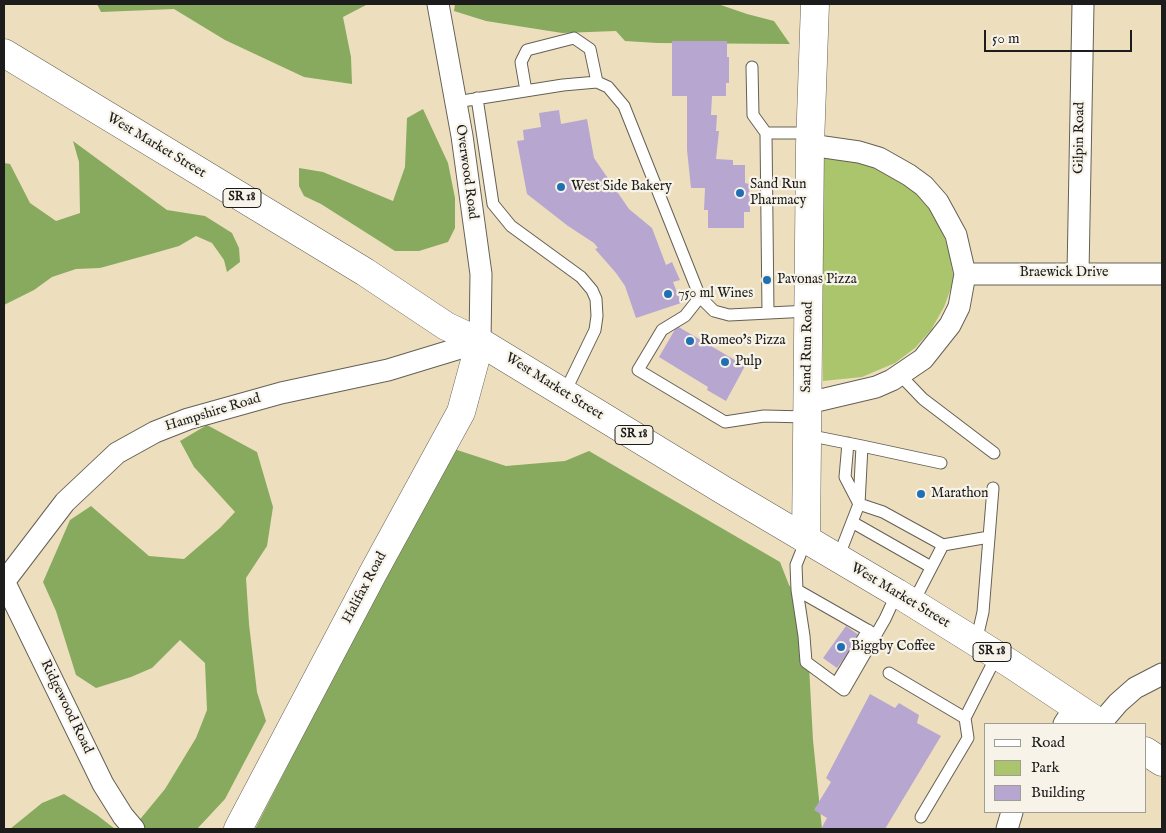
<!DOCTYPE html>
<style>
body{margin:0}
#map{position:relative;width:1166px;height:833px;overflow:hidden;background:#eddfbe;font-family:"IM FELL English",serif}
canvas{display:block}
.frame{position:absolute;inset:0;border:5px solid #1c1c1c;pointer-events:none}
.legend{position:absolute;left:984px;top:723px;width:162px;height:90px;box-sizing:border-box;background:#f7f3e8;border:1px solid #9f9d96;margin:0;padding:6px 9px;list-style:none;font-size:15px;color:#1c1c1c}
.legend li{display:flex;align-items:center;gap:10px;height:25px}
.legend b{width:25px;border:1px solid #9f9d96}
.scale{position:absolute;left:984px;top:30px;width:148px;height:22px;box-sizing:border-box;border:2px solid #1c1c1c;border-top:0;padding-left:6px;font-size:15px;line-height:18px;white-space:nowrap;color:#1c1c1c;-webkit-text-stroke:4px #f7f3e8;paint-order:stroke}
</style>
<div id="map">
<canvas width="1166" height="833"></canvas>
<div class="frame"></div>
<ul class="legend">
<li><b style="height:6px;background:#fff"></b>Road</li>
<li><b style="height:14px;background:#aac56b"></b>Park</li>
<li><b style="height:14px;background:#b7a6cf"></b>Building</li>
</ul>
<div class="scale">50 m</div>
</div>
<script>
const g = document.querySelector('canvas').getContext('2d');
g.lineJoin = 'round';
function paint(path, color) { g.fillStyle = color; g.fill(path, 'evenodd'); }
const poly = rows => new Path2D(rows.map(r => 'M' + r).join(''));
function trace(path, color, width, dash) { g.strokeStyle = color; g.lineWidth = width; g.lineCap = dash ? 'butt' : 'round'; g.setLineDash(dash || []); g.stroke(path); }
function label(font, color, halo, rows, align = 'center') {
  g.font = font + ' "IM FELL English",serif'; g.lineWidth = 4.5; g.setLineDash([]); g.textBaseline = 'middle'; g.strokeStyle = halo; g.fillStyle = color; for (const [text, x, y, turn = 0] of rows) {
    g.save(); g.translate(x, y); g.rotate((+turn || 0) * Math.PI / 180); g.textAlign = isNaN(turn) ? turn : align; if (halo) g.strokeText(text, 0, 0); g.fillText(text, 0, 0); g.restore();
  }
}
const green = poly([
 [823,156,871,165,911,187,935,216,948,246,954,280,944,307,931,330,915,348,895,363,862,377,823,381]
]);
const forest = poly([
 [97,4,368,4,343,17,351,57,352,84,304,77,225,40,174,9,101,12],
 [455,4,718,4,747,14,774,21,790,44,657,43,625,41,616,31,562,33,486,21,454,11],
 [423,109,448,163,455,198,455,228,448,242,419,251,395,251,321,204,304,196,299,186,299,168,323,172,393,201,405,167,407,118],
 [73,141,167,210,205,216,232,233,239,248,240,262,227,272,224,260,212,243,196,236,179,246,151,254,100,268,76,269,52,277,34,290,4,305,4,163,10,164,30,203,56,221,80,213,79,162],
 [207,425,257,452,273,507,267,546,246,578,249,624,257,692,266,721,225,799,197,829,144,829,137,823,165,789,196,738,207,710,205,663,180,640,152,668,131,677,96,688,76,675,56,611,43,582,70,520,91,506,149,556,184,559,220,528,235,512,194,467,180,441],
 [451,448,506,466,565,461,589,451,780,562,789,585,806,610,813,740,822,829,255,829],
 [64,794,97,815,115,829,10,829,42,803]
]);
const building = poly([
 [672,41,727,41,727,57,729,57,729,83,726,83,726,96,712,96,711,115,717,115,716,131,719,131,716,159,733,160,733,165,745,165,745,183,749,184,750,212,744,212,744,228,708,228,708,210,704,210,705,188,691,188,687,150,687,96,672,96],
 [559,110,561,124,587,119,594,158,629,209,652,228,666,265,672,262,680,280,673,282,681,303,636,318,625,286,616,273,595,249,598,248,594,243,568,226,527,194,517,141,524,140,523,130,541,127,539,113],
 [677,326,745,366,726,401,707,390,708,387,659,357],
 [846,626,860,636,837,668,823,658],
 [870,694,895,708,899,703,919,715,917,723,941,736,885,829,821,829,827,818,814,810,831,782,826,778]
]);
const service = poly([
 [752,67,753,115,766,133,810,133],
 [526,91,521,62,527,50,574,38,590,49,597,82],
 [477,98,493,204,511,226,581,277,592,290,596,299,597,316,595,330,564,394],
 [456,102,563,85,597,82,608,87,624,106,700,297,714,311,729,315,809,311],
 [766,133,768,313],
 [700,297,685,316,662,330,638,370,725,422,764,416,807,417],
 [900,375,923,399,994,453],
 [807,435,862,446,859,504,883,512,943,545,913,603],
 [862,446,941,463],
 [852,522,931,567],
 [806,540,796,565,797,590,876,635],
 [943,545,989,537],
 [838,558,859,504,845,477,848,443],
 [797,590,804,636,806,662,844,690,885,619,897,593],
 [976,642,983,612,993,488],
 [859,645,868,630],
 [889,673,965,718],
 [836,684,855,653],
 [921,817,968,738,965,718,997,655]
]);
const minor = poly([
 [1078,273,1083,4],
 [965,274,1162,274],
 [808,403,876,387,892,380,923,359,950,325,959,307,965,274,956,235,938,202,924,186,909,175,879,158,859,152,810,145],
 [4,581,103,784,123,816,134,829],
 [4,582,65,502,117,453,155,432,188,419,281,393,388,370,480,342,481,274,462,136,438,4],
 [1064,724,1075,707],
 [1100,724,1118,703,1135,688,1162,674],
 [1007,829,1012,812]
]);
const tertiary = poly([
 [806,540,810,145,815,4],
 [238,829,373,573,461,412,480,342]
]);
const primary = poly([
 [4,53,365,272,446,326,480,342,723,490,897,593,1011,664,1101,724],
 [1145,751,1162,762]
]);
const markers = [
 [561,187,5,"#1f6fb2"],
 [740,193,5,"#1f6fb2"],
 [767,280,5,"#1f6fb2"],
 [668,294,5,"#1f6fb2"],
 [690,341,5,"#1f6fb2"],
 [725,362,5,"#1f6fb2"],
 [921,494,5,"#1f6fb2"],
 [841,647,5,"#1f6fb2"]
];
const shields = [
 [242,198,38],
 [634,435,38],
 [992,652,38]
];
const shieldNames = [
 ["SR 18",242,198],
 ["SR 18",634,435],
 ["SR 18",992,652]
];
const streetNames = [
 ["Gilpin Road",1080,138,-89],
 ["West Market Street",156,146,31],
 ["Overwood Road",466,172,82],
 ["Braewick Drive",1064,273],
 ["Sand Run Road",808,347,-89],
 ["West Market Street",554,387,32],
 ["Hampshire Road",213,413,-17],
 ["Halifax Road",365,588,-62],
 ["West Market Street",900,596,31],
 ["Ridgewood Road",66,707,64]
];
const poiNames = [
 ["Sand Run",750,185],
 ["Pharmacy",750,201],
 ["West Side Bakery",571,187],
 ["Pavonas Pizza",777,280],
 ["750 ml Wines",678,294],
 ["Romeo's Pizza",700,341],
 ["Pulp",735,362],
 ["Marathon",931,494],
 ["Biggby Coffee",851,647]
];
paint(green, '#aac56b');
paint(forest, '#87aa5f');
paint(building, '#b7a6cf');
trace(service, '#656055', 13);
trace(minor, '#656055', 23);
trace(tertiary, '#656055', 29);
trace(primary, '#656055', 29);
trace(service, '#fff', 11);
trace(minor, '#fff', 21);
trace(tertiary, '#fff', 28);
trace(primary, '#fff', 28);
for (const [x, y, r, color] of markers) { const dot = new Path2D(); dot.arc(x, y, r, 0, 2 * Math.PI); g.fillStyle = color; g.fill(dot); trace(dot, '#f7f3e8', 2); }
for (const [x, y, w] of shields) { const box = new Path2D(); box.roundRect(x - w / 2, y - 9.5, w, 19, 4); g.fillStyle = '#f7f3e8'; g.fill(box); trace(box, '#1c1c1c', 1); }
label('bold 12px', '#1c1c1c', null, shieldNames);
label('14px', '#1c1c1c', '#f7f3e8', streetNames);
label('14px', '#1c1c1c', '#f7f3e8', poiNames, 'left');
</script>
